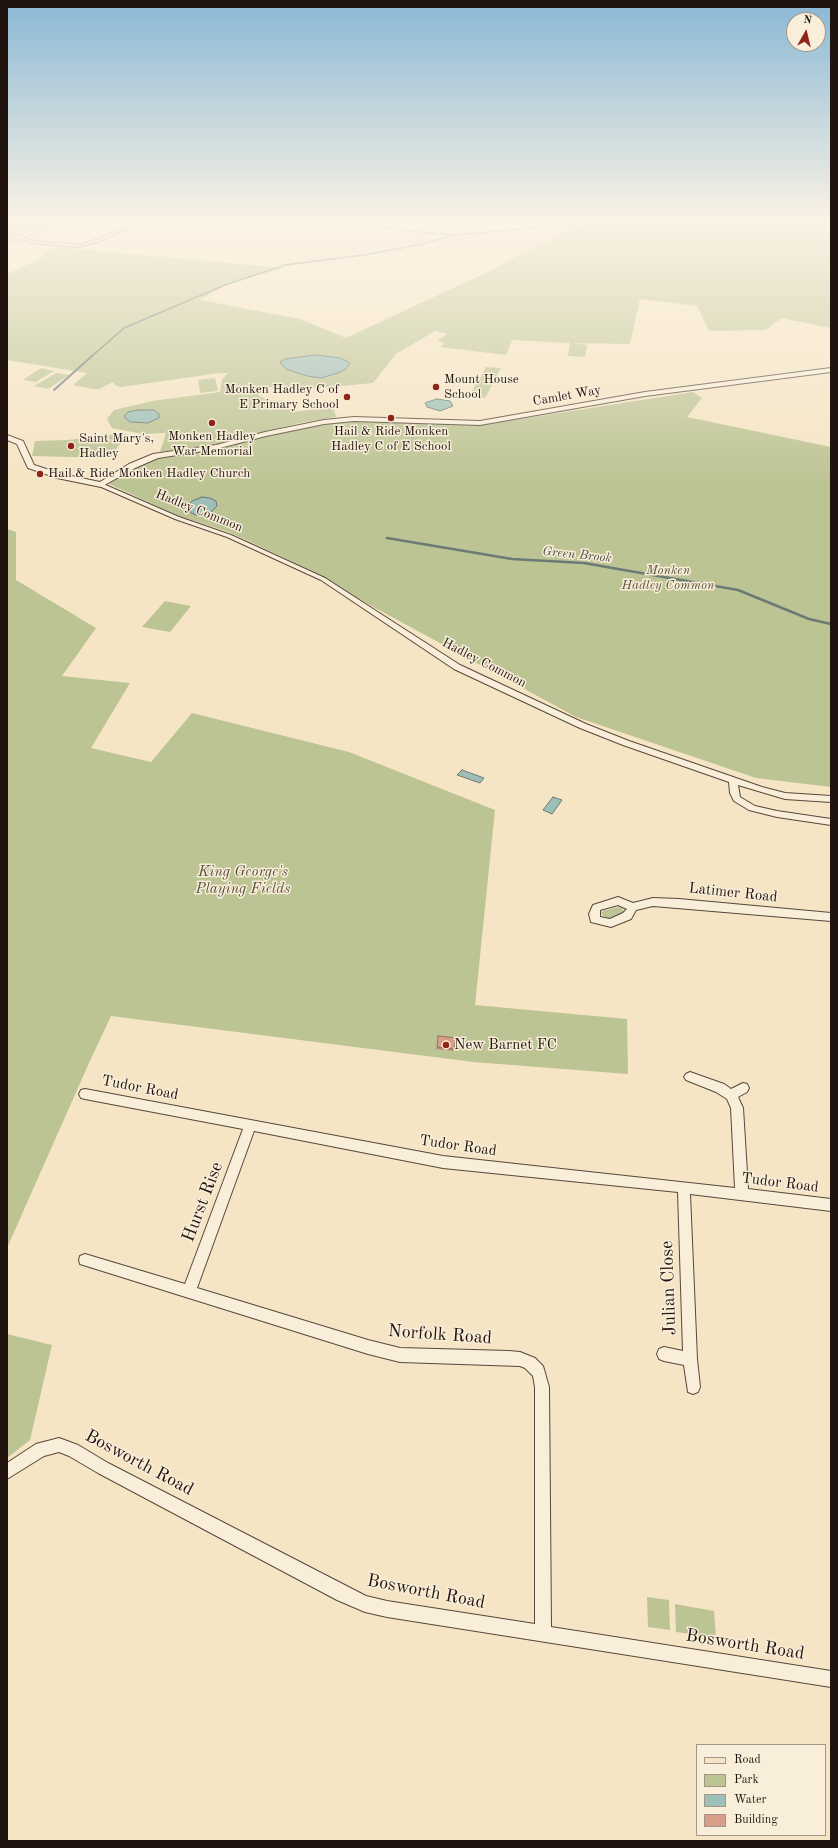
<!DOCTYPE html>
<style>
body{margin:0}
#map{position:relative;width:838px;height:1848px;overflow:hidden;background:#f6e5c5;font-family:"Old Standard TT",serif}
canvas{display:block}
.frame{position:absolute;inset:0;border:8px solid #21130e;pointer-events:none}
.legend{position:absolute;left:696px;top:1744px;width:130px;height:92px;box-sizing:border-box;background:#f9eed9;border:1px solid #a39688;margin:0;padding:5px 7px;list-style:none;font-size:12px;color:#21130e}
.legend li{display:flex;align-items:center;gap:8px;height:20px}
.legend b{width:20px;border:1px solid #a39688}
.north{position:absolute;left:786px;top:12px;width:40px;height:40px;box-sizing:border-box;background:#f9eed9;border:1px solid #a39688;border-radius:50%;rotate:8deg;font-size:11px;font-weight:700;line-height:16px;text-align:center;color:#21130e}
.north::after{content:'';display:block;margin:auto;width:14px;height:18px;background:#8f2418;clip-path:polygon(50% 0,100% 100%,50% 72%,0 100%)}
</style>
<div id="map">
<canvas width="838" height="1848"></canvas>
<div class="frame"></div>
<ul class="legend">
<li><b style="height:5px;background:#f6e5c5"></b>Road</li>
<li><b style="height:11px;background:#bdc494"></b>Park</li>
<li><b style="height:11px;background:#9dbfb8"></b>Water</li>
<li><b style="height:11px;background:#d99e8a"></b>Building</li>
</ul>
<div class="north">N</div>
</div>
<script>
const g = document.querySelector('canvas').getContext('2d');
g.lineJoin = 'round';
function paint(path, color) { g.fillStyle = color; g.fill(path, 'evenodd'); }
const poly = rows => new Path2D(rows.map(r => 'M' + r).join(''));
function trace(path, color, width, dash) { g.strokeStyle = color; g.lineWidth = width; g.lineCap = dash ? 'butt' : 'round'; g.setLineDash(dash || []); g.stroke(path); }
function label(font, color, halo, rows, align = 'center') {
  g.font = font + ' "Old Standard TT",serif'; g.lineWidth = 3; g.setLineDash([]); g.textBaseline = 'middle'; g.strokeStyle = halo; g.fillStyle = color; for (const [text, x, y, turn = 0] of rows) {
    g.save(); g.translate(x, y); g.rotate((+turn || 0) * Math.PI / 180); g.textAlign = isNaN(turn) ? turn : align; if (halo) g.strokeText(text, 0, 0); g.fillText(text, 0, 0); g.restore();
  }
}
const green = poly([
 [10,224,49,224,7,240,7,233,15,229,7,228,7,225],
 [594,224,831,224,831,328,781,318,766,330,709,331,697,306,640,299,630,344,573,343,587,345,585,357,568,356,570,343,512,340,506,355,440,347,444,343,437,341,447,334,435,331,396,354,373,383,296,390,269,387,258,395,267,400,286,401,290,407,290,412,330,408,334,410,336,417,300,423,216,444,160,452,166,433,142,434,112,428,107,419,114,410,152,401,220,392,222,379,228,373,220,373,121,387,116,386,113,382,99,389,93,389,73,385,87,373,7,360,7,274,40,259,46,251,56,247,284,268,227,284,200,300,300,319,346,338,481,275,573,227],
 [137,410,154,410,136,423,130,422,125,418],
 [486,367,501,368,485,398,469,396],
 [41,368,54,371,36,382,23,380],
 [56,373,69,375,48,389,34,386],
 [215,378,218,391,200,393,198,380],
 [693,392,702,398,687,417,831,447,831,787,756,778,576,717,344,591,321,575,229,532,179,516,109,484,131,469,154,458,202,450,296,428,344,421,482,425],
 [128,434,109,458,32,456,35,441,67,440,108,435],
 [7,529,16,532,16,580,96,628,62,676,130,683,91,748,151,762,192,713,349,752,495,810,475,1005,627,1019,628,1074,473,1062,111,1016,89,1063,7,1248],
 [165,601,191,606,170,632,142,627],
 [618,907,622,908,624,912,621,914,609,918,605,918,601,913,603,911],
 [7,1334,52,1345,30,1440,7,1458],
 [647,1597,669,1600,670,1630,648,1627],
 [675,1604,714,1611,716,1638,676,1632]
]);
const water = poly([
 [315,355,341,358,350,363,346,369,338,373,321,378,307,376,286,369,280,362,285,359,315,355],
 [437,399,450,401,453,406,440,411,427,407,425,403,427,402,437,399],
 [137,410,154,410,159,414,159,418,148,423,130,422,125,418,125,415,128,412,137,410],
 [202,497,210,498,216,501,217,506,210,513,199,516,191,513,188,506,192,501,202,497],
 [462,770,484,778,480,783,457,775,462,770],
 [553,797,562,800,552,814,543,810,553,797]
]);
const streamFar2 = poly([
 [357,224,371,225],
 [372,226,427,233],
 [428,233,451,235],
 [469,234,575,224],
 [419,245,454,235,468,234],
 [91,357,124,328,225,285,285,265,364,255,418,245]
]);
const streamFar1 = poly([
 [54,390,92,356]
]);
const stream = poly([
 [387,538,512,559,584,563,738,590,809,619,831,624]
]);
const minor = poly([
 [133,224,137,224,100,241,79,247,33,243,18,238,20,237,33,241,79,245,98,239,133,224],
 [101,483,179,517,231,535,325,578,460,665,586,724,629,741,762,787,785,793,831,796,831,802,785,799,738,785,740,797,755,806,777,811,831,819,831,825,777,817,749,810,734,801,730,793,729,782,623,745,580,728,454,669,321,580,227,537,175,519,99,486,99,484,101,483],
 [618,897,633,903,653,898,679,899,831,913,831,921,653,906,636,910,631,919,611,927,591,922,589,914,593,905,618,897],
 [618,905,627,909,623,913,610,919,600,917,600,910,618,905],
 [690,1072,724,1084,731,1089,743,1083,747,1084,749,1088,747,1092,738,1097,743,1108,748,1189,831,1199,831,1211,690,1194,697,1359,700,1387,698,1392,693,1394,688,1392,684,1365,664,1361,659,1359,657,1354,659,1349,664,1347,683,1351,678,1192,443,1168,254,1131,197,1288,368,1340,400,1348,509,1351,520,1352,535,1358,543,1366,549,1387,551,1627,831,1671,831,1687,387,1617,365,1612,337,1600,98,1473,69,1456,59,1452,44,1456,7,1479,7,1463,36,1444,59,1438,78,1445,108,1463,366,1596,387,1601,535,1624,535,1387,533,1376,525,1368,520,1366,400,1362,368,1354,80,1264,79,1260,80,1256,85,1254,185,1284,243,1129,85,1099,81,1098,79,1094,81,1090,85,1089,443,1156,735,1188,731,1108,727,1099,716,1092,686,1080,684,1077,686,1074,690,1072]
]);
const tertiary = poly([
 [831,368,831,372,645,396,480,425,354,421,324,424,266,436,216,449,158,458,135,468,101,487,57,478,28,468,17,444,7,440,7,435,23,441,34,465,62,474,100,482,129,464,153,454,216,445,265,432,324,420,354,417,480,421,645,392,831,368]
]);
const primary = poly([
 [52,224,60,224,7,244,7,240,52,224]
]);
const wall = poly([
 [456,1038,454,1051,436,1049,437,1047]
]);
const building = poly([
 [438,1036,456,1038,454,1049,437,1047,438,1036]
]);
const markers = [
 [436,387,4,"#8f2418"],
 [347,397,4,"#8f2418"],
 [391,418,4,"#8f2418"],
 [212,423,4,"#8f2418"],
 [71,446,4,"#8f2418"],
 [40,474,4,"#8f2418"],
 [446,1045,4,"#8f2418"]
];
const farPoinames = [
 ["Mount House",444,380],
 ["School",444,395],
 ["Monken Hadley C of",339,390,"right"],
 ["E Primary School",339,405,"right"],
 ["Hail & Ride Monken",391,432,"center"],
 ["Hadley C of E School",391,447,"center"],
 ["Monken Hadley",212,437,"center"],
 ["War Memorial",212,452,"center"],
 ["Saint Mary's,",79,439],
 ["Hadley",79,454],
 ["Hail & Ride Monken Hadley Church",48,474]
];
const farStreetnames = [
 ["Camlet Way",567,396,-10],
 ["Hadley Common",199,511,22],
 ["Hadley Common",484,663,27]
];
const farWaternames = [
 ["Green Brook",577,555,6]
];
const farParknames = [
 ["Monken",668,571],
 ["Hadley Common",668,586]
];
const parkNames = [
 ["King George's",243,872],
 ["Playing Fields",243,889]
];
const streetNames = [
 ["Latimer Road",733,893,6],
 ["Tudor Road",140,1088,11],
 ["Tudor Road",458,1146,8],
 ["Tudor Road",780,1183,7]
];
const poiNames = [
 ["New Barnet FC",454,1045]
];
const nearStreetnames = [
 ["Hurst Rise",203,1202,-69],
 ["Julian Close",669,1288,-92],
 ["Norfolk Road",440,1335,4],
 ["Bosworth Road",139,1463,28],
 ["Bosworth Road",426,1592,11],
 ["Bosworth Road",745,1645,9]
];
paint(green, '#bdc494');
paint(water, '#9dbfb8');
trace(water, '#6b7a74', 1);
trace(streamFar2, '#6b7a74', 1.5);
trace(streamFar1, '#6b7a74', 2);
trace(stream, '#6b7a74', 2.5);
trace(minor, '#56483c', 2);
trace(tertiary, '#56483c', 2);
trace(primary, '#21130e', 1);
paint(minor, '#f9eed9');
paint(tertiary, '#f9eed9');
paint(primary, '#f6e5c5');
paint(wall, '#b87');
paint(building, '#d99e8a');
trace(building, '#986f61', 1);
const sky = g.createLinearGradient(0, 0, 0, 482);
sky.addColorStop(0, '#8ab8d5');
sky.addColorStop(0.46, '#fbf3e5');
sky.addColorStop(1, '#fbf3e500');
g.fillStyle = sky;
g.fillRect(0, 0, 838, 482);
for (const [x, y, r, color] of markers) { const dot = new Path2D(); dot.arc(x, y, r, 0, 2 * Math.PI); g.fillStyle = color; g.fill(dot); trace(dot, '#f9eed9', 1.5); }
label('13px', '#21130e', '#f9eed9', farPoinames, 'left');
label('13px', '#21130e', '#f9eed9', farStreetnames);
label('italic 13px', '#4c4f4a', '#f9eed9', farWaternames);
label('italic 13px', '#58513d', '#f9eed9', farParknames);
label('italic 15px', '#58513d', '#f9eed9', parkNames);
label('15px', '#21130e', '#f9eed9', streetNames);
label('15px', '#21130e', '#f9eed9', poiNames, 'left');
label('18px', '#21130e', '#f9eed9', nearStreetnames);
</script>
